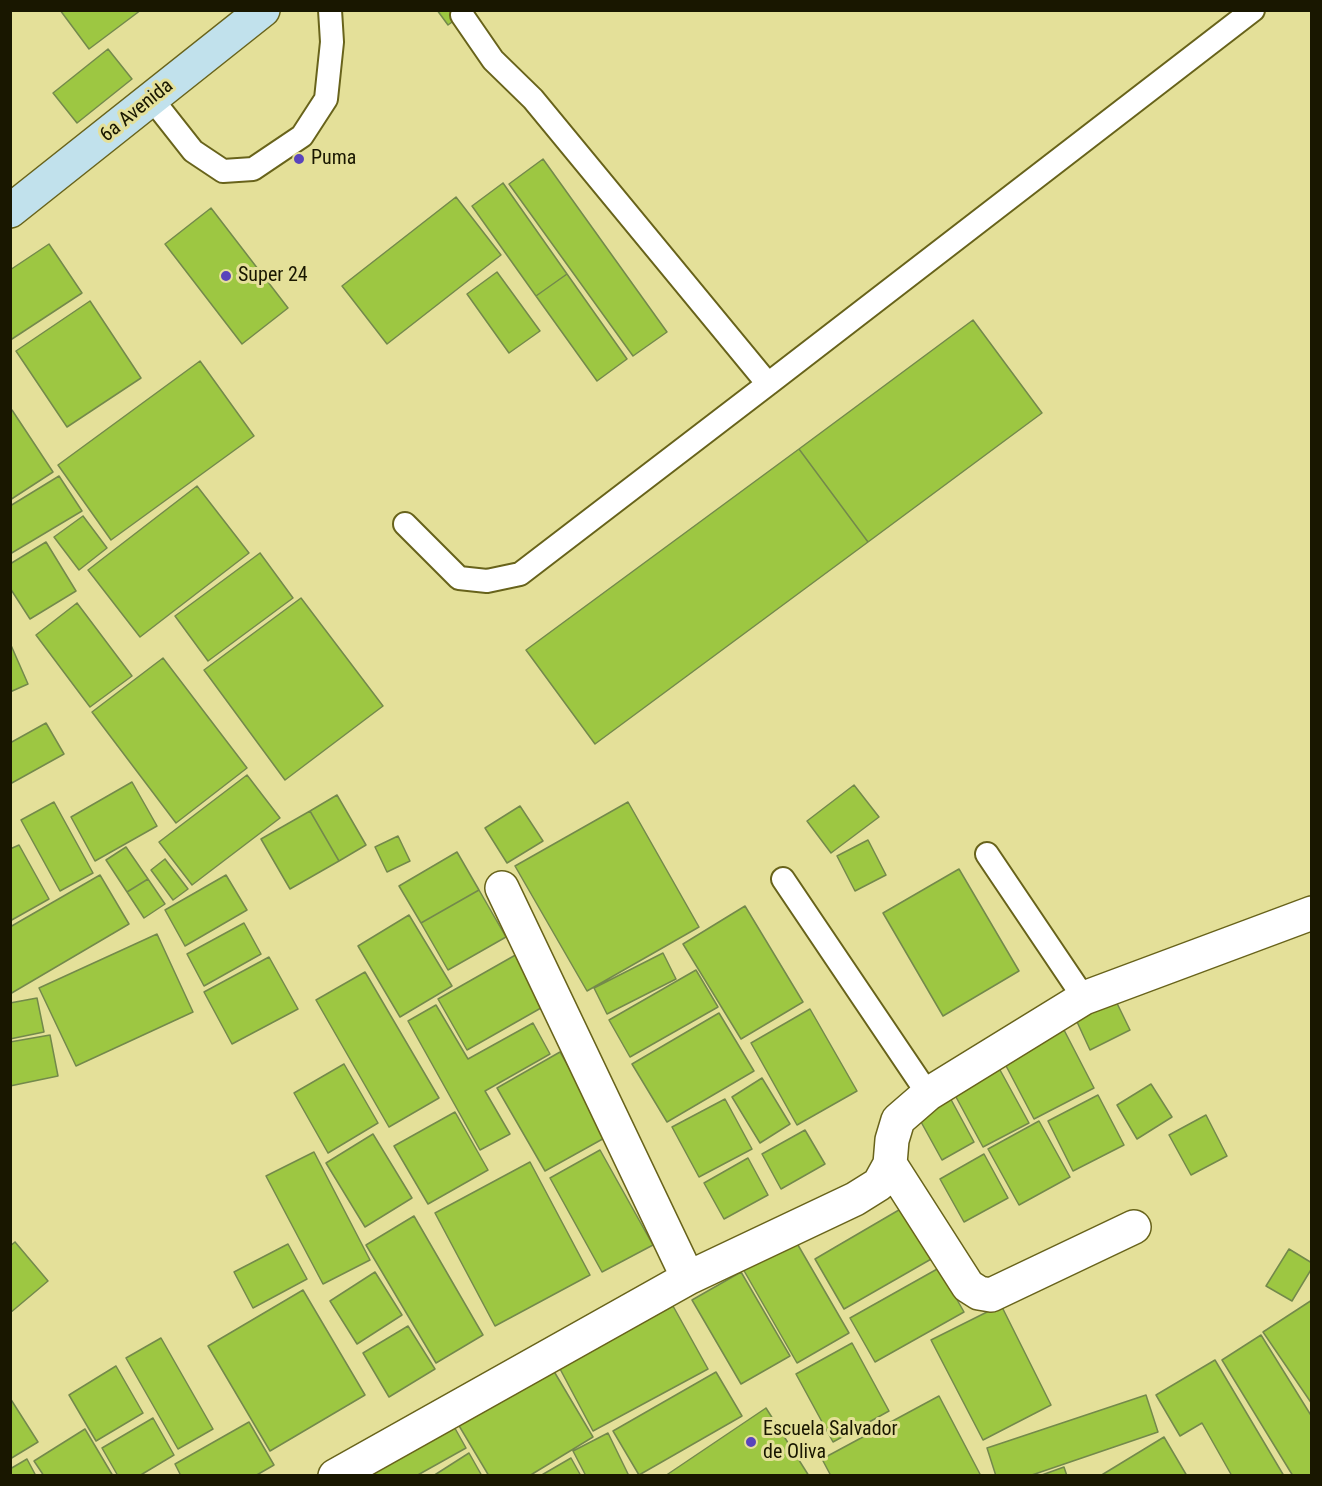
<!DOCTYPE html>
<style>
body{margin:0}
#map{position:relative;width:1322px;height:1486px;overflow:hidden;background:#e4e099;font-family:"Roboto Condensed",sans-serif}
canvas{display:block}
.frame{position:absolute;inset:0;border:12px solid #191700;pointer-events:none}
</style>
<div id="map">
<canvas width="1322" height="1486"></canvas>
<div class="frame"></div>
</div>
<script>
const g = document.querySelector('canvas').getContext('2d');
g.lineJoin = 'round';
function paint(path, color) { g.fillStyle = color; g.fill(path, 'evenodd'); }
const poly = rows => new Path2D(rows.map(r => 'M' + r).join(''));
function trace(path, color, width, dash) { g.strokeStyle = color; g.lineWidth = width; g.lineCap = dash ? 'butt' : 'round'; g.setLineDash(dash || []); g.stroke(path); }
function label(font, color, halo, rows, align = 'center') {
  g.font = font + ' "Roboto Condensed",sans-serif'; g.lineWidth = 6; g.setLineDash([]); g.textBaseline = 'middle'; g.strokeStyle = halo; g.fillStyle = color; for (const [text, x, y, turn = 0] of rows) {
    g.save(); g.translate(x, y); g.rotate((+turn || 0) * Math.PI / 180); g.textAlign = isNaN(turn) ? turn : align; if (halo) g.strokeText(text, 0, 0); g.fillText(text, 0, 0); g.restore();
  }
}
const building = poly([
 [60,10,141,10,89,49,60,10],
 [437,10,469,10,448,25,437,10],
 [108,49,132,79,77,123,53,93,108,49],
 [543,159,667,332,633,356,509,184,543,159],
 [503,183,567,274,536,296,472,206,503,183],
 [456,197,501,255,387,344,342,286,456,197],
 [211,208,288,308,242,344,165,244,211,208],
 [49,244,82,293,12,339,10,337,10,270,49,244],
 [497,272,540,331,509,353,467,294,497,272],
 [567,274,627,359,597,381,536,296,567,274],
 [90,301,141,378,67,427,16,351,90,301],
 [973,320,1042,413,868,542,799,449,973,320],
 [200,361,254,436,111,540,58,465,200,361],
 [12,410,53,472,10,500,10,411,12,410],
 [799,449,868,542,595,744,526,650,799,449],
 [59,476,82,511,10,554,10,506,59,476],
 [197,486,249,553,140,637,88,570,197,486],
 [83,516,107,548,79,570,54,537,83,516],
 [46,542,76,591,30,619,10,588,10,564,46,542],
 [260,553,293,598,208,661,175,616,260,553],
 [301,598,383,706,285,780,204,670,301,598],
 [77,603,132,676,90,707,36,635,77,603],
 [10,643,28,684,10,692,10,643],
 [163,658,247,768,176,823,92,712,163,658],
 [46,723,64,754,10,784,10,743,46,723],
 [247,775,280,818,192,885,159,842,247,775],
 [132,782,157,826,95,861,71,817,132,782],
 [854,785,879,817,831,853,807,821,854,785],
 [337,795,366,845,339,861,310,811,337,795],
 [54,802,93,873,60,891,21,820,54,802],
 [628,802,699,927,587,991,515,866,628,802],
 [520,806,543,841,507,863,485,828,520,806],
 [310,811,339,861,290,889,261,839,310,811],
 [398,836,410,861,387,872,375,847,398,836],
 [868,840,886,875,855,891,837,856,868,840],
 [19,845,49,899,10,921,10,849,19,845],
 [126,847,148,879,127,892,106,860,126,847],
 [457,852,479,890,421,923,399,886,457,852],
 [165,859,188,889,173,900,151,870,165,859],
 [959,869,1019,971,943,1016,883,913,959,869],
 [100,875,129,924,10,994,10,927,100,875],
 [226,875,247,910,185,946,165,910,226,875],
 [148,879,165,904,144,918,127,892,148,879],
 [479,890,506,937,448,970,421,923,479,890],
 [745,906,803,1002,741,1039,683,944,745,906],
 [409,915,452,986,400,1017,358,946,409,915],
 [244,923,261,954,204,986,187,954,244,923],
 [157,934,193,1012,76,1066,39,988,157,934],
 [519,953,548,1004,467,1050,438,999,519,953],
 [663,953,676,979,607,1014,594,988,663,953],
 [269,957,298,1009,232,1044,204,992,269,957],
 [696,970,718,1007,630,1057,609,1020,696,970],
 [365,972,439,1098,389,1127,316,1000,365,972],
 [1112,993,1130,1030,1090,1050,1072,1011,1112,993],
 [37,998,44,1032,10,1039,10,1003,37,998],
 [436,1005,468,1059,533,1023,550,1054,485,1091,510,1134,480,1150,408,1021,436,1005],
 [810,1009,857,1091,797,1125,751,1043,810,1009],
 [719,1013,754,1071,667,1122,632,1064,719,1013],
 [1064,1030,1094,1088,1034,1119,1004,1062,1064,1030],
 [50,1035,58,1076,10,1086,10,1042,50,1035],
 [560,1052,608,1136,545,1171,497,1088,560,1052],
 [994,1059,1029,1123,983,1147,949,1084,994,1059],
 [344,1064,378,1123,328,1153,294,1093,344,1064],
 [762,1078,790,1124,760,1143,732,1097,762,1078],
 [1151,1084,1172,1117,1137,1139,1117,1105,1151,1084],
 [948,1094,974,1142,942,1160,915,1111,948,1094],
 [1098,1095,1124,1145,1073,1171,1048,1121,1098,1095],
 [725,1099,752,1149,699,1177,672,1127,725,1099],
 [455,1112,488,1170,428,1204,394,1146,455,1112],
 [1206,1115,1227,1156,1191,1175,1169,1135,1206,1115],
 [1039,1121,1070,1177,1019,1205,988,1149,1039,1121],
 [805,1130,825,1164,781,1189,762,1154,805,1130],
 [373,1134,412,1198,365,1227,326,1163,373,1134],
 [600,1150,653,1245,602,1272,550,1178,600,1150],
 [314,1152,370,1260,323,1284,266,1176,314,1152],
 [984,1154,1008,1198,964,1222,940,1179,984,1154],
 [748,1158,768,1195,724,1219,704,1183,748,1158],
 [530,1162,590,1275,495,1326,435,1213,530,1162],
 [904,1207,933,1258,844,1309,815,1259,904,1207],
 [414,1216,483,1335,436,1363,366,1245,414,1216],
 [791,1233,849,1333,797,1363,739,1262,791,1233],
 [15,1242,48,1281,10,1313,10,1246,15,1242],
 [288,1244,307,1279,253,1308,234,1272,288,1244],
 [1289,1249,1312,1263,1312,1268,1292,1301,1266,1286,1289,1249],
 [939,1268,964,1312,875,1362,850,1318,939,1268],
 [375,1272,402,1315,357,1344,330,1301,375,1272],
 [741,1272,790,1356,741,1384,692,1300,741,1272],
 [303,1290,365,1395,270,1451,208,1346,303,1290],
 [1312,1300,1312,1404,1263,1332,1312,1300],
 [1001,1305,1051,1405,983,1440,931,1340,1001,1305],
 [673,1306,708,1369,593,1431,559,1367,673,1306],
 [408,1326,435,1369,389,1397,363,1353,408,1326],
 [1261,1335,1312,1417,1312,1476,1293,1476,1222,1360,1261,1335],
 [161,1338,213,1429,178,1449,126,1358,161,1338],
 [852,1343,889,1411,833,1442,796,1374,852,1343],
 [1215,1360,1284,1476,1232,1476,1202,1423,1180,1436,1156,1395,1215,1360],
 [116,1366,143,1413,96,1441,69,1395,116,1366],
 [552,1368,593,1437,529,1476,489,1476,458,1424,552,1368],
 [716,1372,742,1416,639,1475,613,1431,716,1372],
 [1146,1395,1158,1432,1029,1476,996,1476,987,1448,1146,1395],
 [939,1396,981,1476,831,1476,822,1459,939,1396],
 [10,1398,38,1442,10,1459,10,1398],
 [766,1408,809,1476,665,1476,766,1408],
 [153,1418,174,1455,139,1476,118,1476,102,1448,153,1418],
 [249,1422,274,1465,255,1476,181,1476,175,1464,249,1422],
 [452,1423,466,1448,416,1476,361,1476,452,1423],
 [85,1429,113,1476,44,1476,34,1461,85,1429],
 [608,1433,629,1476,586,1476,573,1451,608,1433],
 [1164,1437,1187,1476,1100,1476,1164,1437],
 [469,1453,482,1476,433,1476,469,1453],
 [571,1458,581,1476,540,1476,571,1458],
 [27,1459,36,1476,10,1476,10,1469,27,1459],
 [1064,1467,1067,1476,1039,1476,1064,1467]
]);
const service = poly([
 [462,15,493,60,533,99,768,384,1253,10],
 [152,99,193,151,223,171,253,169,302,136,326,99,332,42,330,10],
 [405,524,459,578,487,581,520,574,768,384],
 [987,854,1084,998],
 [783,879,928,1094]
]);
const minor = poly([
 [502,888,688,1278],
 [890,1164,968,1286,979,1293,991,1295,1134,1227],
 [335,1476,688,1278,855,1199,879,1184,890,1164,892,1140,898,1120,928,1094,1084,998,1312,913]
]);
const secondary = poly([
 [10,211,263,10]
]);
const markers = [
 [299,159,6,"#5944bc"],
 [226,276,6,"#5944bc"],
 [751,1442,6,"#5944bc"]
];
const streetNames = [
 ["6a Avenida",137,111,-39]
];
const poiNames = [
 ["Puma",311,159],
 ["Super 24",238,276],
 ["Escuela Salvador",763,1430],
 ["de Oliva",763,1453]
];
paint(building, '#9dc742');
trace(building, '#73894b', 1.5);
trace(service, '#68631b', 26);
trace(minor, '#68631b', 36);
trace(secondary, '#68631b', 36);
trace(service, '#fff', 22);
trace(minor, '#fff', 33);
trace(secondary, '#c1e1ec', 33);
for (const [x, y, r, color] of markers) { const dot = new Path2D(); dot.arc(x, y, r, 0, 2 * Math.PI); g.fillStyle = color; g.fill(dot); trace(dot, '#e4e099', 2); }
label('20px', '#191700', '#e4e099', streetNames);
label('20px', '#191700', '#e4e099', poiNames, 'left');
</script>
